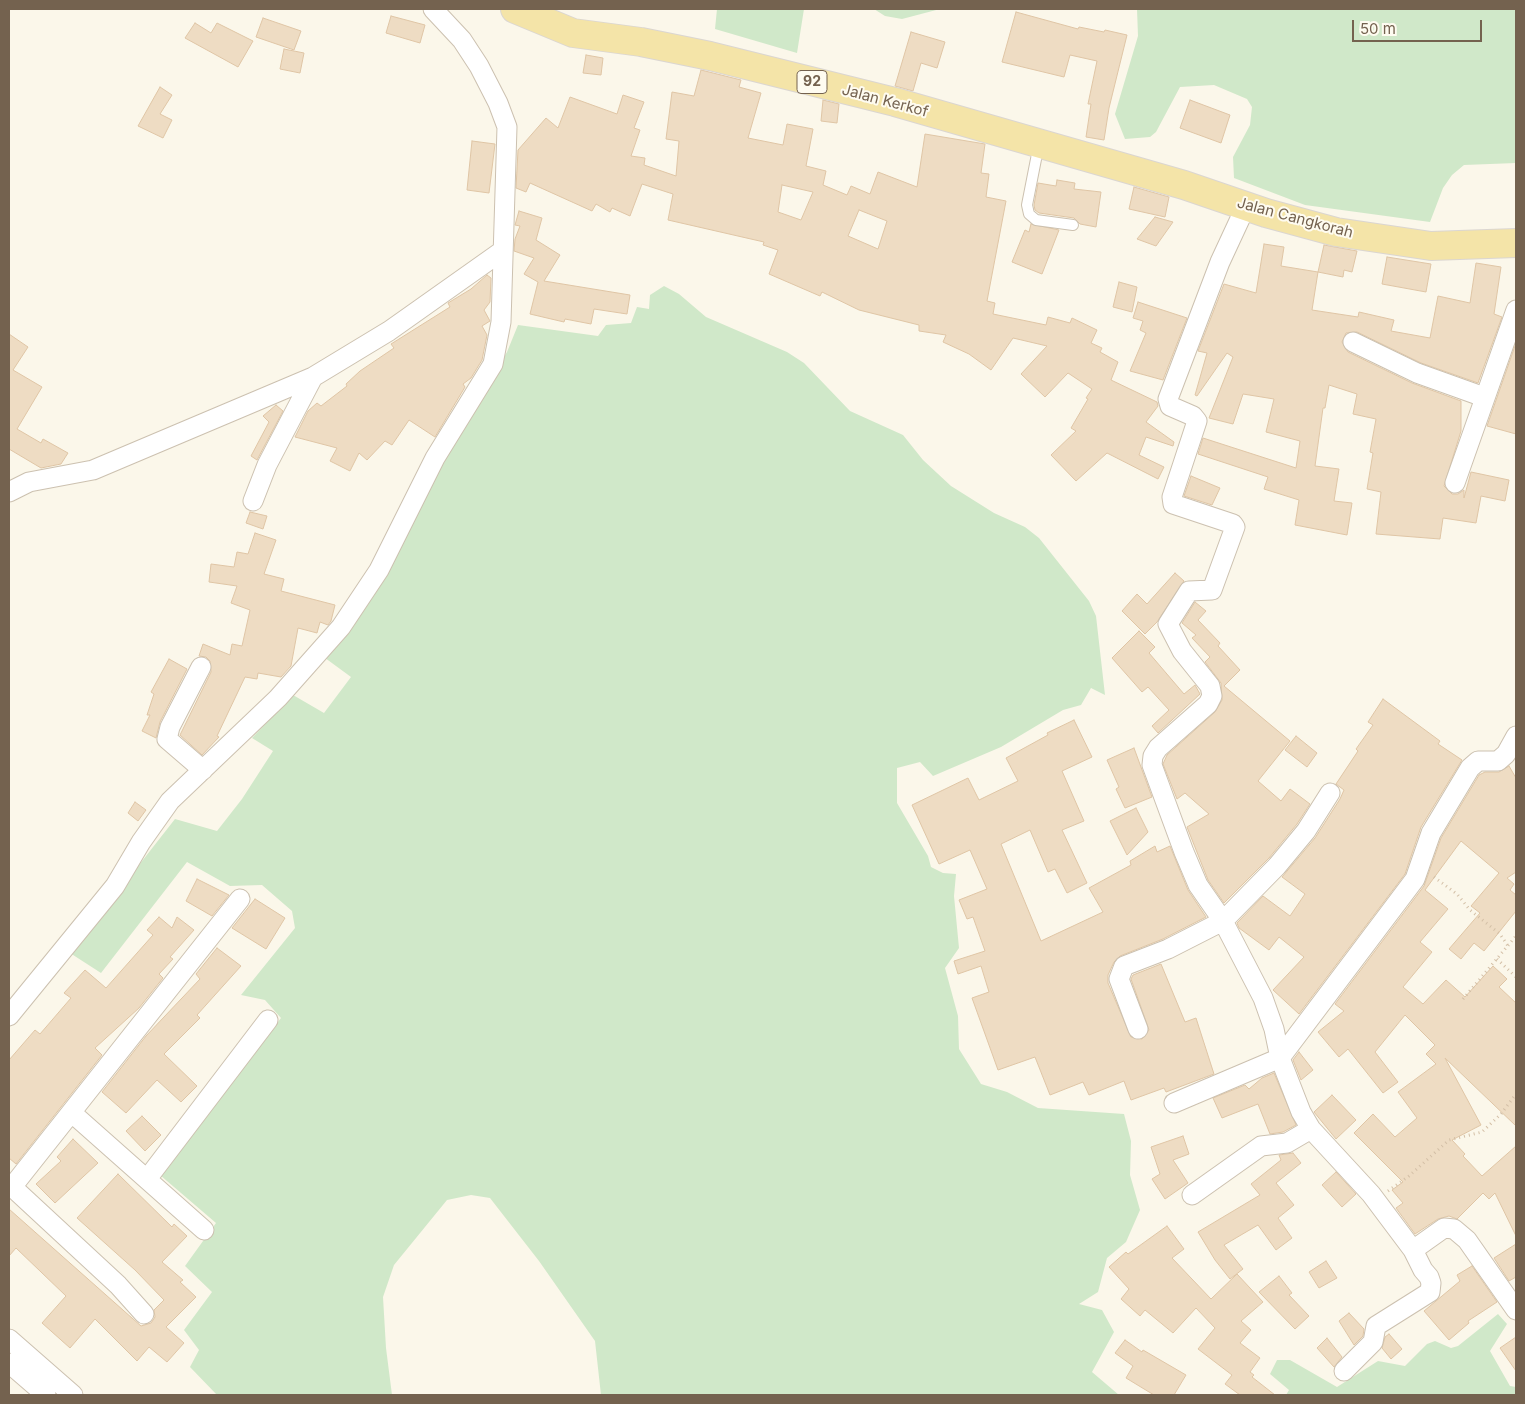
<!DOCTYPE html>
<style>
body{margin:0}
#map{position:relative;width:1525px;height:1404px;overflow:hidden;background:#fbf7ea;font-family:Inter,sans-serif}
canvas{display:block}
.frame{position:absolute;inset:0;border:10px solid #74624f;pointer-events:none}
.scale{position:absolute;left:1352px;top:20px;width:130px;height:22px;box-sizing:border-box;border:2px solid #74624f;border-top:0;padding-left:6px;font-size:15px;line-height:18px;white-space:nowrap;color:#74624f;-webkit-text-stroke:4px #fefbf0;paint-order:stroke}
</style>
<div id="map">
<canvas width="1525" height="1404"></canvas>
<div class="frame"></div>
<div class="scale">50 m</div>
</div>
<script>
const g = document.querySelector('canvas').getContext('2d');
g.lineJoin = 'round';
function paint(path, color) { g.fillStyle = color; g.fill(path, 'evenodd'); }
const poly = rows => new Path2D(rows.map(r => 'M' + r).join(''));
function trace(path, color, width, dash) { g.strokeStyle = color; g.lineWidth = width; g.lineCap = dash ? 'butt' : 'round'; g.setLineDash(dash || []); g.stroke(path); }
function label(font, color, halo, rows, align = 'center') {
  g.font = font + ' Inter,sans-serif'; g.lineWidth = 4; g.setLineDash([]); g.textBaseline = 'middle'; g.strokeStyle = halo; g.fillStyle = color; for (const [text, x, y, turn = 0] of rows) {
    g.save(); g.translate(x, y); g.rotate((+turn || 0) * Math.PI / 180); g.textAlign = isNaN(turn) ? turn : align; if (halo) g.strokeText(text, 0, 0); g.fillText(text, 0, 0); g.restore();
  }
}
const green = poly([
 [717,9,804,9,797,53,715,29],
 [874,9,940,9,902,19,885,16],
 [1137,9,1516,9,1516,163,1464,165,1452,175,1443,188,1430,222,1305,205,1234,178,1233,157,1250,125,1252,107,1247,99,1214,85,1180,87,1156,132,1150,137,1125,139,1115,114,1138,36],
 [664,286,679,294,706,317,787,352,804,363,850,411,903,435,923,460,951,486,994,513,1025,527,1039,538,1089,601,1096,616,1105,695,1091,688,1081,705,1063,710,1001,747,933,776,920,762,897,768,897,803,928,856,931,867,943,873,956,874,954,896,959,948,945,968,958,1016,959,1049,981,1084,1007,1092,1038,1108,1124,1114,1131,1141,1130,1175,1140,1210,1126,1242,1107,1258,1098,1292,1079,1304,1102,1310,1114,1332,1092,1372,1119,1395,601,1395,595,1341,539,1261,490,1198,471,1195,447,1200,394,1265,383,1297,386,1348,392,1395,217,1395,190,1367,199,1350,184,1330,212,1292,185,1266,216,1223,160,1175,281,1018,265,1000,241,995,295,928,292,911,262,885,230,886,187,862,101,973,70,953,175,819,217,831,242,799,273,751,252,738,293,695,324,713,351,677,321,655,507,352,518,325,598,336,606,325,631,323,637,307,649,309,650,295],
 [1498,1314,1507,1324,1490,1351,1510,1386,1516,1387,1516,1395,1286,1395,1289,1390,1270,1374,1277,1360,1290,1360,1337,1387,1378,1361,1405,1366,1427,1344,1435,1341,1451,1348,1458,1346]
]);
const building = poly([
 [1016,12,1078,29,1079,27,1104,32,1105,30,1127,35,1109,108,1104,140,1086,137,1091,104,1088,104,1097,61,1070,55,1064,77,1002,62,1016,12],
 [391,16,425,25,420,43,386,33,391,16],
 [263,18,301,31,294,50,256,37,263,18],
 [195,23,211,33,217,23,253,41,238,67,185,38,195,23],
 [911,32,945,42,937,68,921,63,913,91,895,86,911,32],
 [284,49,304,53,300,73,280,69,284,49],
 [586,55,603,58,601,75,583,73,586,55],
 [701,70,741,80,739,87,761,93,748,138,783,145,787,124,813,129,806,166,826,171,823,185,847,195,851,186,870,194,878,172,917,187,925,134,985,144,981,173,989,174,986,197,1006,201,987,301,995,303,993,314,1046,325,1048,317,1070,323,1072,318,1097,330,1091,343,1102,348,1100,352,1118,362,1111,380,1157,402,1158,406,1146,422,1174,442,1173,446,1146,437,1139,455,1164,467,1158,479,1107,453,1076,481,1051,455,1076,431,1071,428,1088,399,1086,398,1092,389,1068,373,1045,397,1021,374,1047,346,1013,338,991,370,969,354,943,342,946,335,919,331,919,325,859,310,822,292,820,296,769,274,778,250,763,245,764,242,668,220,673,194,642,184,630,216,612,208,610,212,596,204,592,211,530,183,526,192,516,188,518,150,546,118,558,128,570,97,617,114,623,95,644,102,634,128,640,130,631,156,645,158,644,165,676,176,679,141,666,139,672,92,694,96,701,70],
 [782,185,813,192,801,220,778,212,782,185],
 [859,210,887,221,878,249,848,236,859,210],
 [160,87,172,95,160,114,172,120,163,138,138,126,160,87],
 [823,100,839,104,837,123,821,121,823,100],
 [1190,100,1230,115,1221,143,1180,128,1190,100],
 [472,141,495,144,489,193,467,190,472,141],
 [1057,180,1075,183,1074,189,1101,192,1096,227,1080,224,1074,218,1039,213,1035,210,1034,205,1038,183,1056,186,1057,180],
 [1134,187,1169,197,1165,217,1129,209,1134,187],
 [519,211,542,218,536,240,560,255,544,281,630,295,627,314,594,309,591,324,565,319,564,322,530,314,538,282,524,274,534,258,514,251,515,239,520,226,515,225,519,211],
 [1155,217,1173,222,1156,246,1137,239,1155,217],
 [1031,224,1059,230,1042,274,1012,262,1025,230,1029,232,1031,224],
 [1264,244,1284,247,1281,266,1318,272,1312,310,1358,317,1359,312,1394,320,1391,331,1430,338,1438,296,1470,303,1476,263,1501,267,1494,314,1502,317,1478,383,1421,363,1357,332,1346,333,1342,342,1348,352,1412,383,1461,401,1461,431,1444,486,1452,494,1458,494,1464,490,1464,498,1471,472,1509,480,1505,501,1481,496,1476,523,1443,518,1440,539,1376,534,1381,492,1367,489,1373,453,1370,452,1376,419,1353,414,1357,394,1329,385,1325,408,1323,408,1315,466,1339,469,1334,501,1352,503,1347,535,1295,525,1299,500,1264,489,1268,477,1198,454,1203,438,1296,468,1300,441,1266,432,1274,399,1243,394,1233,424,1209,418,1233,357,1227,353,1197,396,1195,395,1207,353,1198,351,1224,284,1256,293,1264,244],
 [1324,245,1357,251,1352,272,1344,270,1343,277,1318,272,1324,245],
 [1387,257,1431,264,1426,292,1382,284,1387,257],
 [487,275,491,278,490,302,484,310,490,321,482,326,487,335,482,360,471,378,463,384,465,387,435,437,409,420,392,445,385,441,367,460,359,453,350,471,330,461,337,448,295,437,308,411,317,403,321,406,347,386,346,384,360,371,394,348,391,344,450,307,448,303,471,289,487,275],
 [1119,282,1137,287,1132,312,1113,307,1119,282],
 [1138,302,1187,318,1163,380,1130,371,1146,333,1140,330,1143,321,1133,318,1138,302],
 [9,334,28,347,13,370,42,387,17,429,41,443,43,439,68,453,61,464,41,468,9,449,9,334],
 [1516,343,1516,434,1487,426,1516,343],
 [276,405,283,411,257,460,251,456,269,422,263,416,276,405],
 [1191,476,1220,488,1212,505,1184,496,1191,476],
 [250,512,267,516,263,529,246,523,250,512],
 [255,533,276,540,264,574,284,579,281,591,335,605,331,621,328,625,320,622,317,633,298,628,291,666,281,677,258,673,257,679,245,677,217,736,219,737,202,755,180,735,211,672,210,661,206,657,199,656,203,644,230,655,232,644,242,646,250,610,231,603,237,586,209,582,211,564,234,567,237,552,248,554,255,533],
 [1175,573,1184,581,1157,622,1145,634,1122,611,1137,594,1147,604,1175,573],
 [1195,602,1206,611,1198,620,1220,643,1218,646,1240,670,1224,686,1290,741,1258,781,1281,801,1290,789,1310,804,1297,824,1269,858,1224,903,1208,880,1187,827,1209,814,1185,793,1177,799,1163,764,1167,755,1215,712,1222,700,1221,683,1205,662,1210,657,1192,638,1196,635,1182,623,1195,602],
 [1139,631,1155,647,1149,653,1184,694,1195,685,1200,694,1158,733,1152,726,1169,710,1148,687,1142,692,1112,658,1139,631],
 [169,659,187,669,160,722,156,738,142,731,150,715,147,715,154,694,151,692,169,659],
 [1383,699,1440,741,1438,744,1462,760,1421,827,1405,874,1299,1014,1273,990,1304,957,1279,937,1269,950,1239,928,1237,923,1263,896,1290,916,1305,894,1282,877,1315,838,1340,799,1344,790,1336,784,1358,751,1356,749,1373,725,1368,722,1383,699],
 [1074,720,1092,757,1062,771,1084,821,1062,830,1087,883,1067,893,1055,869,1048,872,1030,830,1001,844,1041,941,1103,912,1089,888,1131,865,1130,861,1155,846,1157,852,1170,846,1188,890,1206,917,1163,939,1120,956,1114,962,1108,975,1108,983,1131,1037,1142,1039,1149,1030,1131,979,1133,975,1161,964,1185,1022,1196,1018,1214,1074,1166,1092,1164,1088,1131,1100,1124,1081,1089,1095,1083,1082,1050,1095,1035,1057,998,1070,972,998,989,992,981,966,958,974,954,961,985,951,973,917,967,919,959,900,987,889,970,850,939,864,912,805,968,778,979,800,1018,781,1006,758,1048,735,1047,733,1074,720],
 [1296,736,1317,753,1307,767,1285,750,1296,736],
 [1134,748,1152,797,1125,808,1116,789,1119,787,1107,760,1134,748],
 [1509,766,1516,778,1516,872,1507,878,1514,884,1510,890,1516,895,1516,911,1484,951,1474,943,1461,959,1449,949,1480,913,1471,906,1499,873,1461,841,1425,890,1448,909,1420,942,1432,952,1403,987,1423,1004,1446,980,1465,997,1493,966,1507,979,1499,987,1516,1003,1516,1126,1445,1058,1481,1125,1452,1140,1465,1154,1463,1156,1482,1176,1516,1146,1516,1236,1495,1193,1489,1199,1483,1193,1457,1219,1449,1216,1438,1219,1415,1234,1396,1208,1403,1203,1392,1190,1403,1182,1354,1133,1373,1114,1395,1137,1417,1118,1398,1092,1436,1064,1426,1054,1435,1045,1405,1015,1375,1052,1398,1082,1383,1093,1348,1049,1339,1057,1318,1032,1344,1011,1335,1004,1424,886,1441,838,1479,775,1485,772,1499,772,1509,766],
 [135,802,146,810,138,821,128,813,135,802],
 [1136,808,1148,832,1127,855,1110,821,1136,808],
 [197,879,229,895,212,916,186,901,197,879],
 [255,899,285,918,266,949,232,928,255,899],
 [159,917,172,928,177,917,194,930,170,957,173,959,159,974,163,978,139,1008,95,1048,102,1055,16,1164,9,1158,9,1060,35,1030,40,1034,71,998,64,993,85,970,106,988,153,935,147,930,159,917],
 [217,948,241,966,197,1015,200,1018,164,1054,197,1086,181,1102,157,1080,126,1113,102,1092,146,1036,200,979,196,974,217,948],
 [1299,1052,1313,1070,1301,1080,1293,1060,1299,1052],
 [1274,1073,1296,1125,1283,1132,1270,1134,1258,1104,1222,1118,1213,1098,1245,1085,1249,1089,1262,1078,1274,1073],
 [1332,1095,1356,1120,1336,1139,1314,1112,1332,1095],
 [142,1116,161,1135,145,1151,126,1131,142,1116],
 [1183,1136,1189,1154,1173,1160,1188,1183,1165,1199,1152,1179,1160,1174,1151,1147,1183,1136],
 [73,1139,98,1163,55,1203,36,1184,61,1161,57,1157,73,1139],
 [1293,1153,1301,1163,1276,1183,1294,1205,1278,1218,1292,1238,1276,1250,1258,1225,1224,1245,1243,1269,1230,1279,1215,1260,1198,1232,1260,1195,1251,1184,1281,1160,1279,1155,1293,1153],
 [1336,1172,1356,1194,1342,1207,1322,1185,1336,1172],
 [118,1174,172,1227,174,1224,187,1236,162,1262,183,1280,180,1282,196,1297,166,1327,184,1343,167,1362,149,1347,137,1361,95,1319,70,1348,42,1323,66,1296,16,1248,9,1256,9,1209,141,1326,151,1323,155,1317,154,1310,164,1300,135,1270,77,1218,118,1174],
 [1167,1226,1184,1249,1172,1258,1211,1299,1237,1274,1263,1302,1241,1321,1251,1330,1240,1343,1260,1358,1250,1372,1254,1375,1252,1377,1275,1395,1240,1395,1225,1384,1232,1375,1198,1349,1215,1328,1196,1308,1173,1333,1145,1310,1140,1316,1121,1299,1129,1289,1109,1267,1126,1252,1128,1254,1167,1226],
 [1516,1244,1516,1277,1509,1281,1494,1258,1516,1244],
 [1326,1261,1337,1278,1319,1288,1309,1272,1326,1261],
 [1472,1266,1497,1302,1468,1321,1469,1323,1449,1340,1424,1311,1460,1281,1457,1275,1472,1266],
 [1279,1276,1292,1293,1289,1295,1309,1316,1295,1329,1259,1292,1279,1276],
 [1349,1313,1364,1329,1363,1336,1354,1345,1339,1321,1349,1313],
 [1389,1334,1402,1349,1391,1359,1382,1348,1385,1337,1389,1334],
 [1516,1337,1516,1371,1500,1348,1516,1337],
 [1327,1338,1342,1357,1334,1367,1317,1348,1327,1338],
 [1125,1340,1142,1352,1143,1350,1186,1375,1174,1395,1154,1395,1126,1378,1133,1366,1115,1353,1125,1340]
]);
const path = poly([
 [1434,877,1457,894,1470,910,1500,934,1508,946],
 [1497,959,1516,977],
 [1463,999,1516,936],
 [1388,1191,1409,1176,1449,1140,1482,1132,1501,1114,1516,1094]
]);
const service = poly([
 [1039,144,1027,205,1029,214,1036,220,1073,225]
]);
const minor = poly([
 [1246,206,1220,262,1168,399,1170,406,1193,416,1197,421,1172,497,1173,504,1233,524,1235,527,1212,590,1189,591,1168,624,1182,651,1210,686,1212,696,1208,704,1158,748,1153,756,1152,765,1184,852,1198,885,1223,921,1263,998,1274,1029,1280,1058,1301,1112,1311,1129,1371,1194,1413,1250,1423,1270,1429,1277,1431,1283,1430,1292,1376,1326,1373,1342,1344,1371],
 [1353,342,1417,373,1484,397],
 [1455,483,1516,310],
 [9,492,29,482,93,470,313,377,389,331,502,251],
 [253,501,267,465,313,377],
 [201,667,170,727,167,739,203,770],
 [9,1016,115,886,141,842,170,801,278,698,341,627,379,570,435,458,493,364,501,322,507,127,498,103,479,66,462,40,433,9],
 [1138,1029,1119,979,1124,966,1168,949,1223,921,1277,866,1306,831,1330,793],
 [1174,1103,1280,1058,1415,879,1431,833,1470,768,1478,761,1498,761,1506,754,1516,736],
 [72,1113,204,1230],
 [147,1179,268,1020],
 [9,1184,118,1285,144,1314],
 [12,1187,240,899],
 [1192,1195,1261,1146,1287,1143,1311,1129],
 [1413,1250,1444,1228,1454,1229,1467,1240,1516,1310],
 [9,1339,73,1395],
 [9,1363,46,1395]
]);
const primary = poly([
 [515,9,573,33,641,42,710,56,895,102,1184,185,1266,213,1336,232,1431,246,1516,243]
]);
const shields = [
 [812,82,30]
];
const shieldNames = [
 ["92",812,82]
];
const streetNames = [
 ["Jalan Kerkof",885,101,15],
 ["Jalan Cangkorah",1295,218,15]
];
paint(green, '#d0e8c9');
paint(building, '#eedcc3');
trace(building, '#dfc5a5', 1);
trace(service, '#ccc1b0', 12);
trace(minor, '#ccc1b0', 21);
trace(primary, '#dbd6d1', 30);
trace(path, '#d3bfa6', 3, [1, 4]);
trace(service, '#fff', 10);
trace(minor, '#fff', 19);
trace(primary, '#f4e4a8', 28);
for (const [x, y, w] of shields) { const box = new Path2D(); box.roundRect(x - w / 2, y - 11.5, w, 23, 4); g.fillStyle = '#fefbf0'; g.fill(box); trace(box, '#74624f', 1); }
label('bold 14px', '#74624f', null, shieldNames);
label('15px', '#74624f', '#fefbf0', streetNames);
</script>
